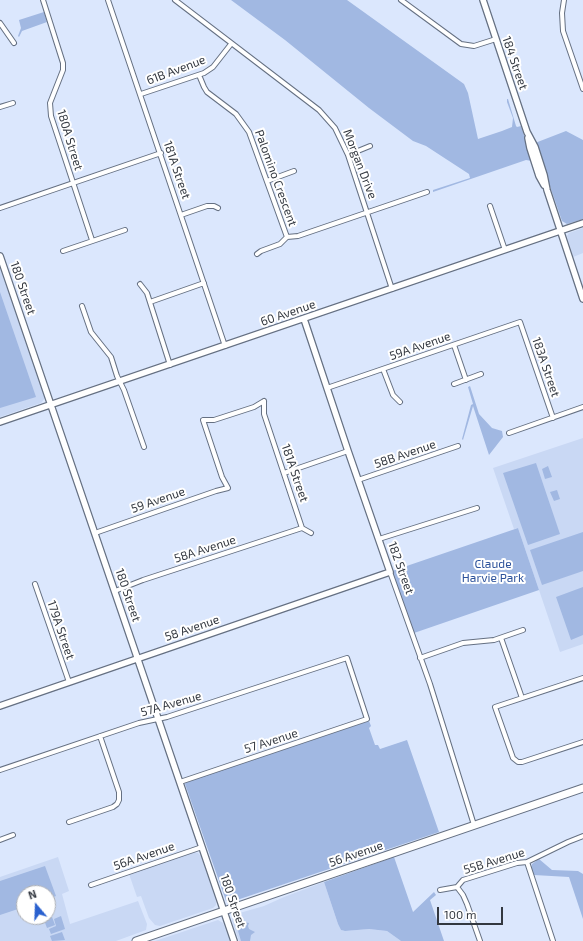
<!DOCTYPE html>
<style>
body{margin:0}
#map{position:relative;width:583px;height:941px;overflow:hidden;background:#dbe7fd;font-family:"Exo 2",sans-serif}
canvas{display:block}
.north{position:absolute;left:16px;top:885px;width:40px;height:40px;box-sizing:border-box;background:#fff;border:1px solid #adafb3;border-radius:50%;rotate:341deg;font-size:11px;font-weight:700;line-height:16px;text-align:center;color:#333840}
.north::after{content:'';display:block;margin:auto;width:14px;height:18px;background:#2a61cf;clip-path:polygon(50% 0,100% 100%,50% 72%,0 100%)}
.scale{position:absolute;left:437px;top:907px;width:66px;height:18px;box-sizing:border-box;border:2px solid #333840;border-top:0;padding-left:5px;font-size:12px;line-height:14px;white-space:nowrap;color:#333840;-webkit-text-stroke:3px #fff;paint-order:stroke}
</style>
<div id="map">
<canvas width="583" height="941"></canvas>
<div class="north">N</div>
<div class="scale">100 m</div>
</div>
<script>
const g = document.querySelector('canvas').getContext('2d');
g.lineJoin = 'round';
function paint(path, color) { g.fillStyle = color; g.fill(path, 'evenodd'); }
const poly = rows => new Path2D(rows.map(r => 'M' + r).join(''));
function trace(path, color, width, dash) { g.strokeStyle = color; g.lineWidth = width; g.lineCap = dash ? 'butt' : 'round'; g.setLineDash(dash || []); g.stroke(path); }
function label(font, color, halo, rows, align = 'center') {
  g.font = font + ' "Exo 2",sans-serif'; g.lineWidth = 4; g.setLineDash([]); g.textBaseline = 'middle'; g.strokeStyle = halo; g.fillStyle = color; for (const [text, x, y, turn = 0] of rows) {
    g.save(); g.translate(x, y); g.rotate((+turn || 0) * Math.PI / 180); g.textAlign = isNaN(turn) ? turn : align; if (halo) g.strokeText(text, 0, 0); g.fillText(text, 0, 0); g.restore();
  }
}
const built = poly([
 [583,228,583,253,573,257,567,236,569,233],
 [0,267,45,398,41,403,0,417],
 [583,438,583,644,560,652,518,528,514,529,493,468],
 [194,852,198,853,201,856,216,901,216,905,213,908,160,926,155,925,149,918,141,896,137,897,129,874],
 [58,857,69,891,62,894,70,924,138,901,147,924,146,930,116,941,0,941,0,877],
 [24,893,48,893,48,917,24,917],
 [324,882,338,924,341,930,345,931,369,929,387,931,401,941,239,941,232,921,233,917,236,914,264,906,284,897],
 [218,920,223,923,230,941,155,941]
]);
const green = poly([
 [231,0,347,0,464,84,468,93,478,139,502,131,512,127,513,118,507,102,507,99,508,99,516,126,517,127,521,126,532,161,526,160,433,192,433,190,470,178,469,174,426,146,413,141,369,108,285,40],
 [44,12,47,22,22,31,19,37,18,36,21,28,19,20],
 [566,131,583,140,583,219,567,224,562,221,535,143],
 [0,292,36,397,0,408],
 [470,386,479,414,492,428,502,431,503,437,489,455,473,406,463,440,462,439,471,405,473,404,468,387],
 [536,463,560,534,528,545,503,473],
 [548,466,552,477,545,479,542,469],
 [557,490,560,499,554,501,550,492],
 [518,528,539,590,414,633,392,571],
 [583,532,583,571,542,585,530,550],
 [583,587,583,635,571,640,556,597],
 [369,721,371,726,369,728,375,745,378,745,380,749,407,740,439,832,231,902,226,901,185,784,186,782],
 [394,857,413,912,434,892,436,895,430,900,444,941,401,941,387,931,369,929,345,931,341,930,338,924,324,882],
 [539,859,552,870,578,871,583,874,583,919,569,877,534,875,531,868,532,864],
 [45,866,56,896,48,899,48,893,24,893,24,907,0,915,0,881],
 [61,916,65,929,51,934,49,929,56,926,54,919],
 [52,917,55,925,47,928,44,920],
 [239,921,249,923,248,926,249,929,255,932,251,935,250,941,241,941,236,924],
 [62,932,65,940,52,941,50,936]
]);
const street = poly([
 [43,0,63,63,63,70,50,103,51,116,92,240],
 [108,0,225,346],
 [175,0,319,110,335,128,348,155,392,289],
 [401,0,461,44,474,46,496,39],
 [564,0,562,13,563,31,583,89],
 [0,23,14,43],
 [199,75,204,87,207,92,236,114,249,132,287,237],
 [141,94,204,73,213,67,231,44],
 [0,107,13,103],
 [348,155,370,146],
 [267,181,294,171],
 [490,206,505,250],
 [0,208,161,153],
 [181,215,207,206,214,206,218,208],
 [287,237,298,236,427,192],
 [63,251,125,230],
 [257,254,261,251,280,244,287,237],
 [140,284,147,293,170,365],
 [150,302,204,283],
 [82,306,91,332,111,357,117,376,124,390,144,447],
 [454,345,466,380],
 [383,369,393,395,400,402],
 [454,384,481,374],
 [327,388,520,322,553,418],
 [264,401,264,414,302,528],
 [509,433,583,407],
 [284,473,348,451],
 [358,480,458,446],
 [302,528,311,533],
 [95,533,216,491,228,488,222,477,203,420,214,420,254,407,264,401],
 [379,539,477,508],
 [390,572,430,684,474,825],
 [35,584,69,682],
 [115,591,143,580,302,528],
 [501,638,522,698],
 [420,658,463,643,494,640,523,630],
 [583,678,495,707,513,758,518,762,522,762,583,742],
 [0,770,139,723,167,717,347,658,367,719,180,782],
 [69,822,113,807,117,804,119,800,119,792,100,736],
 [0,840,13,835],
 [527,862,553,941],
 [91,885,202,847],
 [457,887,463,880,517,863,527,862,568,842,583,836],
 [457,887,463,895,467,904,480,941],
 [440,890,457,887]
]);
const secondary = poly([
 [483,0,527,132,535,147,544,175,547,190,583,299],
 [528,138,530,148,539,176,544,185],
 [0,256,234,941],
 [0,422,583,223],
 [0,706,390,572,348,451,304,319]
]);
const highway = poly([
 [136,941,583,788]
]);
const streetNames = [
 ["184 Street",515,63,71],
 ["61B Avenue",176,70,-21],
 ["180A Street",70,140,73],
 ["Morgan Drive",360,164,69],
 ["181A Street",177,170,71],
 ["Palomino Crescent",276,178,70],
 ["180 Street",23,288,71],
 ["60 Avenue",288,313,-19],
 ["59A Avenue",420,346,-19],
 ["183A Street",546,367,71],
 ["58B Avenue",405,454,-19],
 ["181A Street",295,473,71],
 ["59 Avenue",158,500,-19],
 ["58A Avenue",205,549,-18],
 ["182 Street",401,568,70],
 ["180 Street",128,595,71],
 ["58 Avenue",192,628,-19],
 ["179A Street",61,630,71],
 ["57A Avenue",171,704,-16],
 ["57 Avenue",271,741,-18],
 ["56 Avenue",356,854,-19],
 ["56A Avenue",144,856,-19],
 ["55B Avenue",494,861,-17],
 ["180 Street",233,901,71]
];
const parkNames = [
 ["Claude",493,564],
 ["Harvie Park",493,578]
];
paint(built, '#c9d8f4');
paint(green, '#a1b8e2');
trace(street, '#657082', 6);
trace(secondary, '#657082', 8);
trace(highway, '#657082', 9);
trace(street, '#fff', 4);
trace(secondary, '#fff', 5.5);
trace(highway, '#fff', 7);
label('12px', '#333840', '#fff', streetNames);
label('12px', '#2d529b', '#fff', parkNames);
</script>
